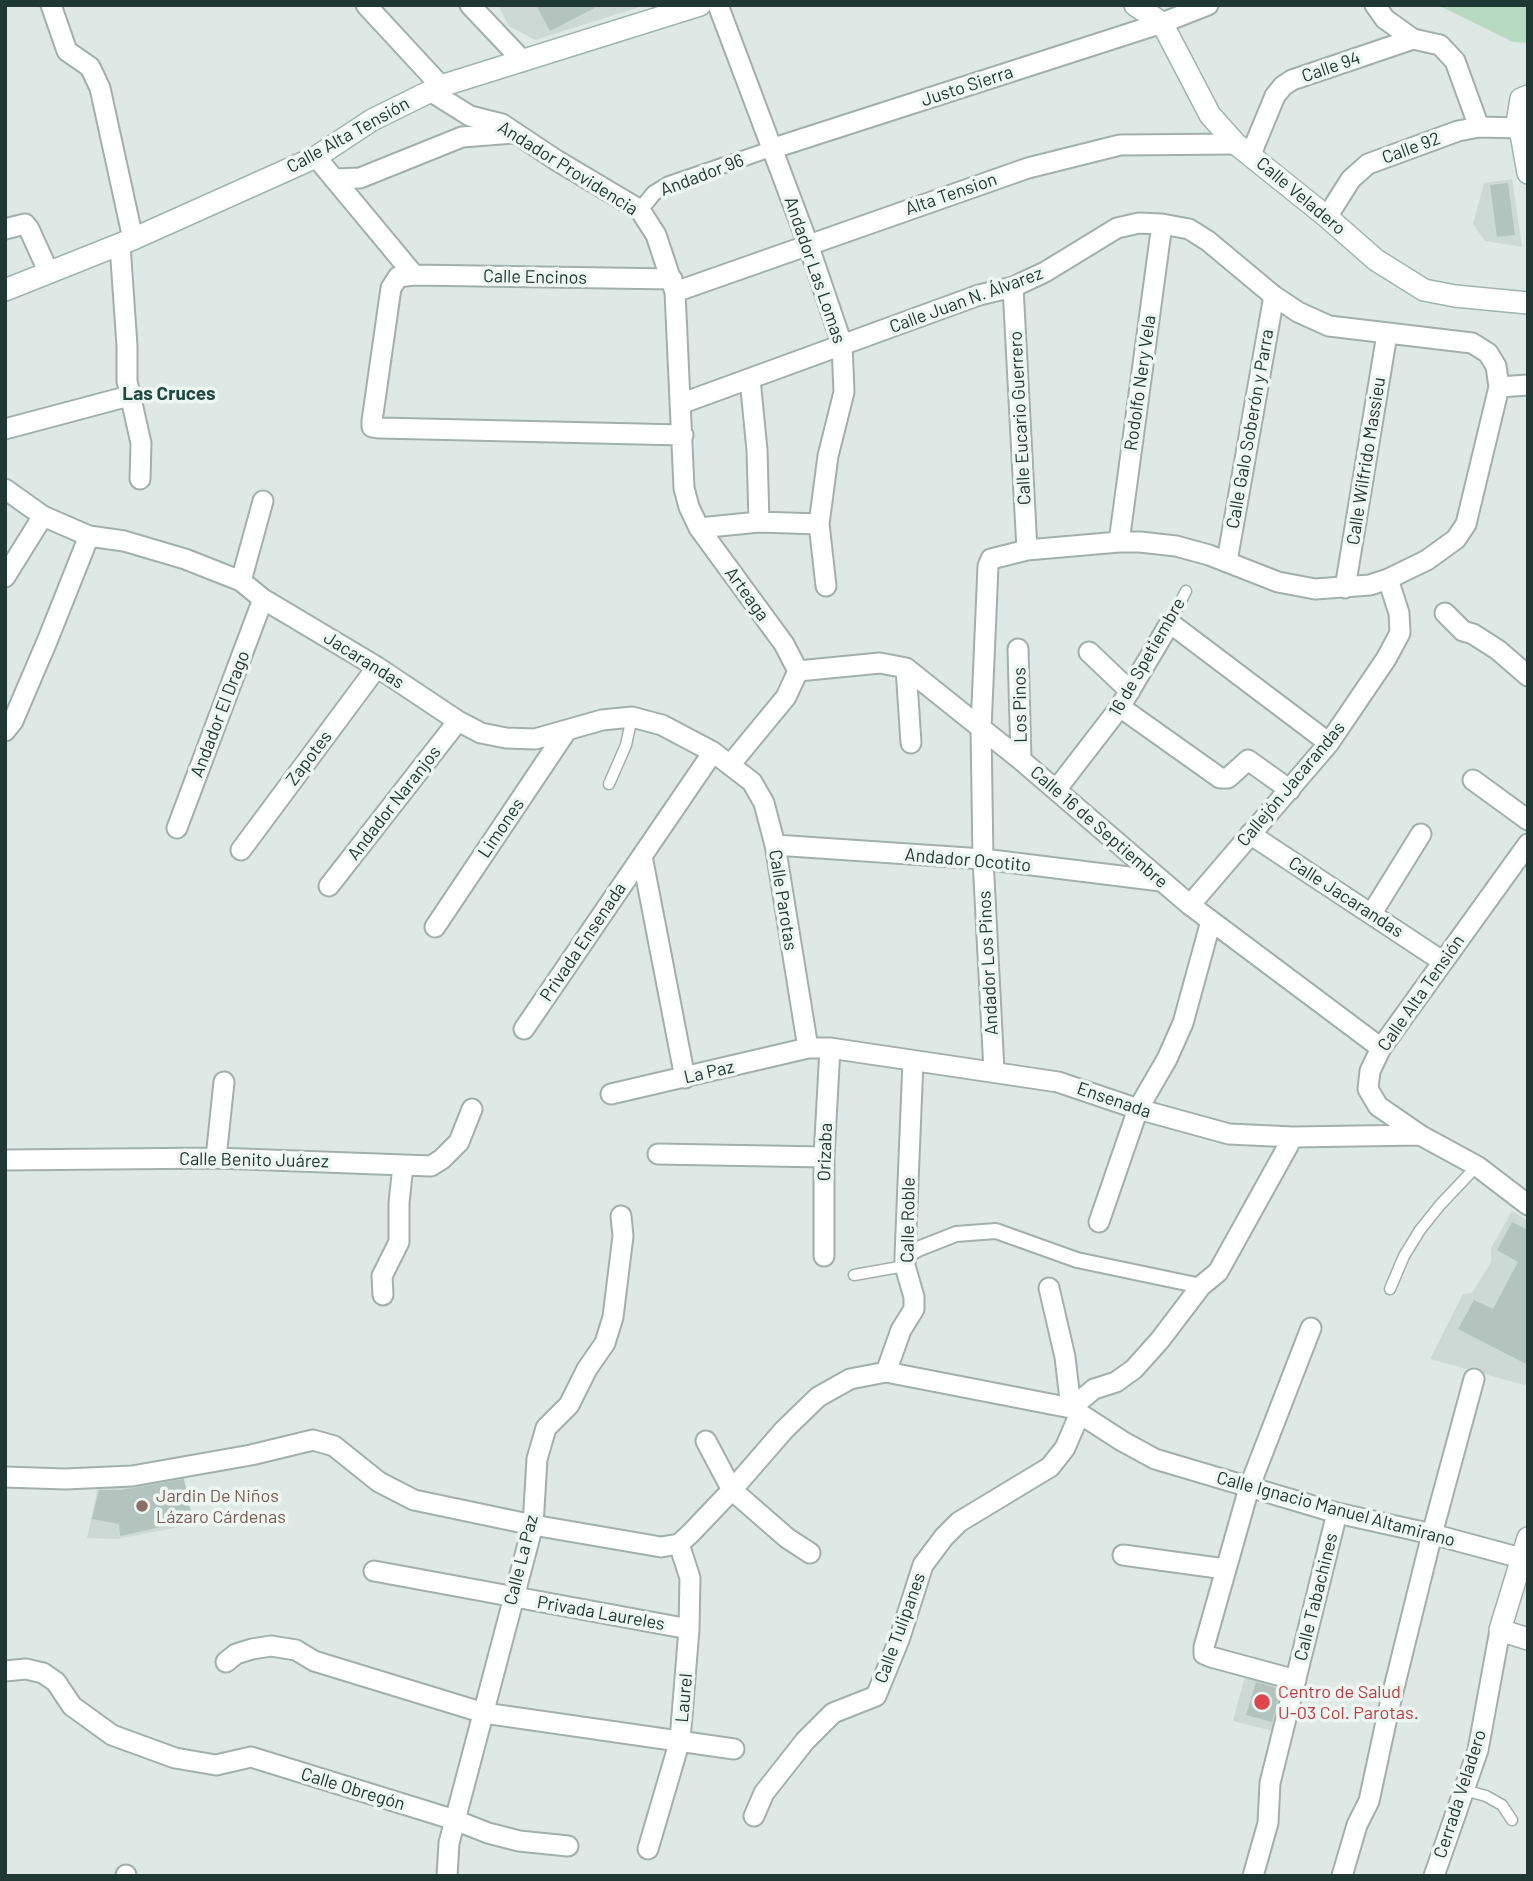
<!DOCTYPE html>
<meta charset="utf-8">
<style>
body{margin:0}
#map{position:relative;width:1533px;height:1881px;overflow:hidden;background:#dee9e5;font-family:Barlow,sans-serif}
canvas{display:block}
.frame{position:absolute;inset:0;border:7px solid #203833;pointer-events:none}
</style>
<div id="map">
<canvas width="1533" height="1881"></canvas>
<div class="frame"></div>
</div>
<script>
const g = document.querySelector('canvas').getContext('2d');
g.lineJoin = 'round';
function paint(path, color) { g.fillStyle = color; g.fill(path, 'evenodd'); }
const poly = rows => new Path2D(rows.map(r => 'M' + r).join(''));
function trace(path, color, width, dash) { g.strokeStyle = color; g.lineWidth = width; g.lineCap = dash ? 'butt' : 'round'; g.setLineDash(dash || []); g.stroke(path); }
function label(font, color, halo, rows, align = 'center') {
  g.font = font + ' Barlow,sans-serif'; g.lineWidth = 7; g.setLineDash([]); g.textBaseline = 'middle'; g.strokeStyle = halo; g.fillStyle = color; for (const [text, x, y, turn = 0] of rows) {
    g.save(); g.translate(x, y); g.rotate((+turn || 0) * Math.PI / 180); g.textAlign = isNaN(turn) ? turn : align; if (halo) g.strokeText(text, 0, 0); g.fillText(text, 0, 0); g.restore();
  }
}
const built = poly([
 [498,5,646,5,535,40,509,26],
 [1512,179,1522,247,1485,241,1473,224,1484,183],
 [1512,1211,1528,1221,1528,1386,1430,1359,1463,1294,1472,1293,1491,1262,1491,1248],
 [183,1474,194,1524,117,1539,87,1538,98,1486,120,1488],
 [1246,1672,1290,1683,1277,1732,1233,1721]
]);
const green = poly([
 [1438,5,1528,5,1528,43,1513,42]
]);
const building = poly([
 [536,5,600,5,550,31],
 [1508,183,1515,235,1497,237,1490,185],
 [1512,1222,1528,1230,1528,1365,1458,1329,1474,1300,1493,1309,1518,1262,1497,1250],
 [184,1479,192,1520,120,1536,119,1524,92,1519,99,1490,121,1490],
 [1256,1682,1281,1689,1272,1722,1246,1715]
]);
const service = poly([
 [1170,623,1186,591],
 [609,784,626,745,632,717],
 [854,1275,905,1266],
 [1390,1289,1404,1256,1420,1230,1440,1205,1477,1166],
 [1464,1790,1486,1796,1502,1805,1512,1820]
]);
const pedestrian = poly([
 [640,210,654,193,669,184,771,149],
 [905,1256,918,1249,956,1234,996,1231,1077,1260,1201,1286]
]);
const minor = poly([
 [51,5,67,51,90,67,100,88,133,239],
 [366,5,441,86],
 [470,5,523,61],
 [718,5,808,244,842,344,844,392,828,456,819,524,826,586],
 [1375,5,1385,19,1413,39,1440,45,1455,61,1479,127,1520,128],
 [430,91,470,116,502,124,556,160,640,210,656,235,675,292,684,488,689,507,699,528,784,644,798,671],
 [771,149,1162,23,1208,5],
 [1251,154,1275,96,1283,86,1292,80,1413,39],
 [316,157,414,275],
 [334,179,360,178,462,137,514,133],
 [1327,217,1351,179,1368,164,1458,131,1479,127],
 [5,229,25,224,29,229,49,273],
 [120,245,127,346,127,381,141,443,140,479],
 [672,279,414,275,398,277,391,288,372,421,372,427,380,428,683,435],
 [1013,287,1027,550],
 [675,292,1028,168,1120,145,1236,144],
 [750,379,757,450,759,522],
 [1499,387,1528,385],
 [680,404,979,295,1013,287,1045,272,1117,228,1139,223,1162,224,1189,229,1208,241,1274,296,1298,312,1329,326,1472,343,1488,353,1496,366,1499,387,1466,524,1456,539,1427,560,1388,579,1370,585,1315,589,1278,582,1209,555,1176,546,1140,542,1119,542,1027,550,991,559,988,566,981,729,983,859,994,1071],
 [5,429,129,396],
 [5,489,43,516,89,536,124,541,185,559,241,581,263,599,377,667,458,721,481,733,506,738,535,739,602,720,632,717,662,725,713,752,752,782,764,803,775,845,808,1048],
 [699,528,759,522,819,524],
 [1119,542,1162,224],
 [1227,561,1274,296],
 [5,577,43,516],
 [241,581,263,501],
 [1345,588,1387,334],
 [1445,613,1463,631,1473,634,1498,650,1528,676],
 [1018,649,1021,760],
 [1089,652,1130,691],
 [906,668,911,743],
 [798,671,880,663,906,668,1021,760,1190,905,1381,1048],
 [1120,707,1220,778,1228,778,1248,760,1290,790],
 [5,731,13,721,48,639,89,536],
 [730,765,786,697,798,671],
 [1473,780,1528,820],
 [1056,790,1120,707,1170,623,1329,743],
 [177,828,263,599],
 [1250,834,1442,961],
 [1528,844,1381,1048,1370,1071,1368,1089,1378,1106,1420,1135,1477,1166,1528,1205],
 [775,845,983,859,1161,881],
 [241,850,377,667],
 [642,856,685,1078],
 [329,886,458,721],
 [1190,905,1329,743,1386,659,1400,633,1399,613,1388,579],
 [1372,913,1421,834],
 [435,927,567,730],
 [524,1029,713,752],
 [611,1094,808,1048,830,1048,1058,1082,1138,1109,1229,1134,1293,1137,1420,1135],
 [658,1154,824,1157],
 [216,1158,224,1082],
 [5,1160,216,1158,431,1166,442,1159,459,1142,472,1109],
 [1099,1222,1138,1109,1167,1059,1183,1023,1211,921],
 [824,1256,824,1157,830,1048],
 [1049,1288,1065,1357,1071,1408],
 [383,1295,382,1276,399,1242,399,1203,403,1165],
 [886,1372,901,1330,914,1309,914,1297,905,1266,905,1256,913,1061],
 [1071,1408,1094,1389,1116,1382,1134,1369,1160,1340,1201,1286,1218,1272,1293,1137],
 [706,1441,732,1490,787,1538,810,1553],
 [5,1477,65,1479,132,1476,251,1455,313,1440,334,1446,379,1482,414,1500,533,1525,661,1547,679,1544,690,1534,732,1490,784,1430,818,1397,850,1379,886,1372,1071,1408,1122,1441,1155,1459,1337,1513,1432,1534,1521,1558],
 [1123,1555,1225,1569],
 [374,1571,689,1629],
 [226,1662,236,1654,252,1649,271,1646,296,1650,314,1661,484,1713,734,1749],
 [5,1671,26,1669,43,1673,56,1682,72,1706,112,1735,175,1758,216,1765,251,1757,455,1820,488,1833,519,1841,568,1846],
 [1296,1680,1211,1657,1204,1654,1204,1647,1249,1488,1311,1328],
 [754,1816,764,1793,805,1741,833,1713,876,1696,899,1640,923,1565,944,1537,959,1522,1050,1467,1065,1448,1080,1413],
 [648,1849,680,1740,689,1629,690,1578,679,1544],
 [126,1876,126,1875],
 [447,1876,449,1843,533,1525,537,1459,546,1428,569,1405,587,1369,605,1343,613,1317,623,1236,621,1216],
 [1253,1876,1268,1823,1270,1783,1337,1513],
 [1342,1876,1357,1825,1369,1801,1389,1708,1432,1534,1474,1379],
 [1434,1876,1478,1750,1500,1630]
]);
const tertiary = poly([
 [1528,1538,1500,1630,1528,1639]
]);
const secondary = poly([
 [1135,5,1162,23,1210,115,1236,144,1327,217,1376,260,1424,290,1455,296,1528,303],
 [1528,96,1521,99,1518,117,1528,173],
 [5,290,133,239,316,157,372,120,441,86,700,5]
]);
const markers = [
 [142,1506,7,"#8d6e63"],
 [1262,1702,9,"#e0444e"]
];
const streetNames = [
 ["Calle 94",1331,67,-19],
 ["Justo Sierra",967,86,-18],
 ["Calle Alta Tensión",348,135,-29],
 ["Calle 92",1411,148,-20],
 ["Andador Providencia",568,168,32],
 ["Andador 96",702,175,-21],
 ["Alta Tension",951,194,-19],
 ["Calle Veladero",1301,196,40],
 ["Andador Las Lomas",815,270,71],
 ["Calle Encinos",535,277,1],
 ["Calle Juan N. Álvarez",966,300,-20],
 ["Rodolfo Nery Vela",1140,383,-82],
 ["Calle Eucario Guerrero",1020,418,-93],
 ["Calle Galo Soberón y Parra",1250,429,-80],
 ["Calle Wilfrido Massieu",1366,461,-81],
 ["Arteaga",747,594,54],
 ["16 de Spetiembre",1147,657,-60],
 ["Jacarandas",364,660,32],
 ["Los Pinos",1020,705,-91],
 ["Andador El Drago",220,714,-69],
 ["Zapotes",309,758,-53],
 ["Callejón Jacarandas",1291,784,-50],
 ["Andador Naranjos",394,803,-52],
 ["Calle 16 de Septiembre",1099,827,41],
 ["Limones",501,828,-56],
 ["Andador Ocotito",968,860,5],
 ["Calle Jacarandas",1346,897,33],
 ["Calle Parotas",783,900,81],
 ["Privada Ensenada",583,942,-56],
 ["Andador Los Pinos",988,963,-93],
 ["Calle Alta Tensión",1421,993,-55],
 ["La Paz",709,1072,-13],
 ["Ensenada",1114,1100,19],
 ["Orizaba",825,1152,-88],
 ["Calle Benito Juárez",254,1160,1],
 ["Calle Roble",908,1220,-89],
 ["Calle Ignacio Manuel Altamirano",1336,1509,15],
 ["Calle La Paz",521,1560,-76],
 ["Calle Tabachines",1316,1597,-76],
 ["Privada Laureles",601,1613,10],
 ["Calle Tulipanes",900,1628,-70],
 ["Laurel",684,1698,-85],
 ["Calle Obregón",353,1789,17],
 ["Cerrada Veladero",1460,1794,-72]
];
const educationNames = [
 ["Jardin De Niños",156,1496],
 ["Lázaro Cárdenas",156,1517]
];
const healthNames = [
 ["Centro de Salud",1278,1692],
 ["U-03 Col. Parotas.",1278,1713]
];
const neighbourhoodNames = [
 ["Las Cruces",169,394]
];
paint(built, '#ccd9d4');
paint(green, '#b7dac2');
paint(building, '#b3c4be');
trace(service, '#a1b0ac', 13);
trace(pedestrian, '#a1b0ac', 18);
trace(minor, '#a1b0ac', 23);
trace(tertiary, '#a1b0ac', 24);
trace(secondary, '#9db5ad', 24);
trace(service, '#fff', 10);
trace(pedestrian, '#fff', 14);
trace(minor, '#fff', 19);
trace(tertiary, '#fff', 21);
trace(secondary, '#fff', 21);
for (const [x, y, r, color] of markers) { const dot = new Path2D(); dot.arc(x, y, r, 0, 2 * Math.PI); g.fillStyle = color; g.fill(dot); trace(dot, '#eef6f2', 2.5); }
label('18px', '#203833', '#eef6f2', streetNames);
label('18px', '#785e54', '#eef6f2', educationNames, 'left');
label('18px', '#be3a42', '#eef6f2', healthNames, 'left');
label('bold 19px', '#1d4940', '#eef6f2', neighbourhoodNames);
</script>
